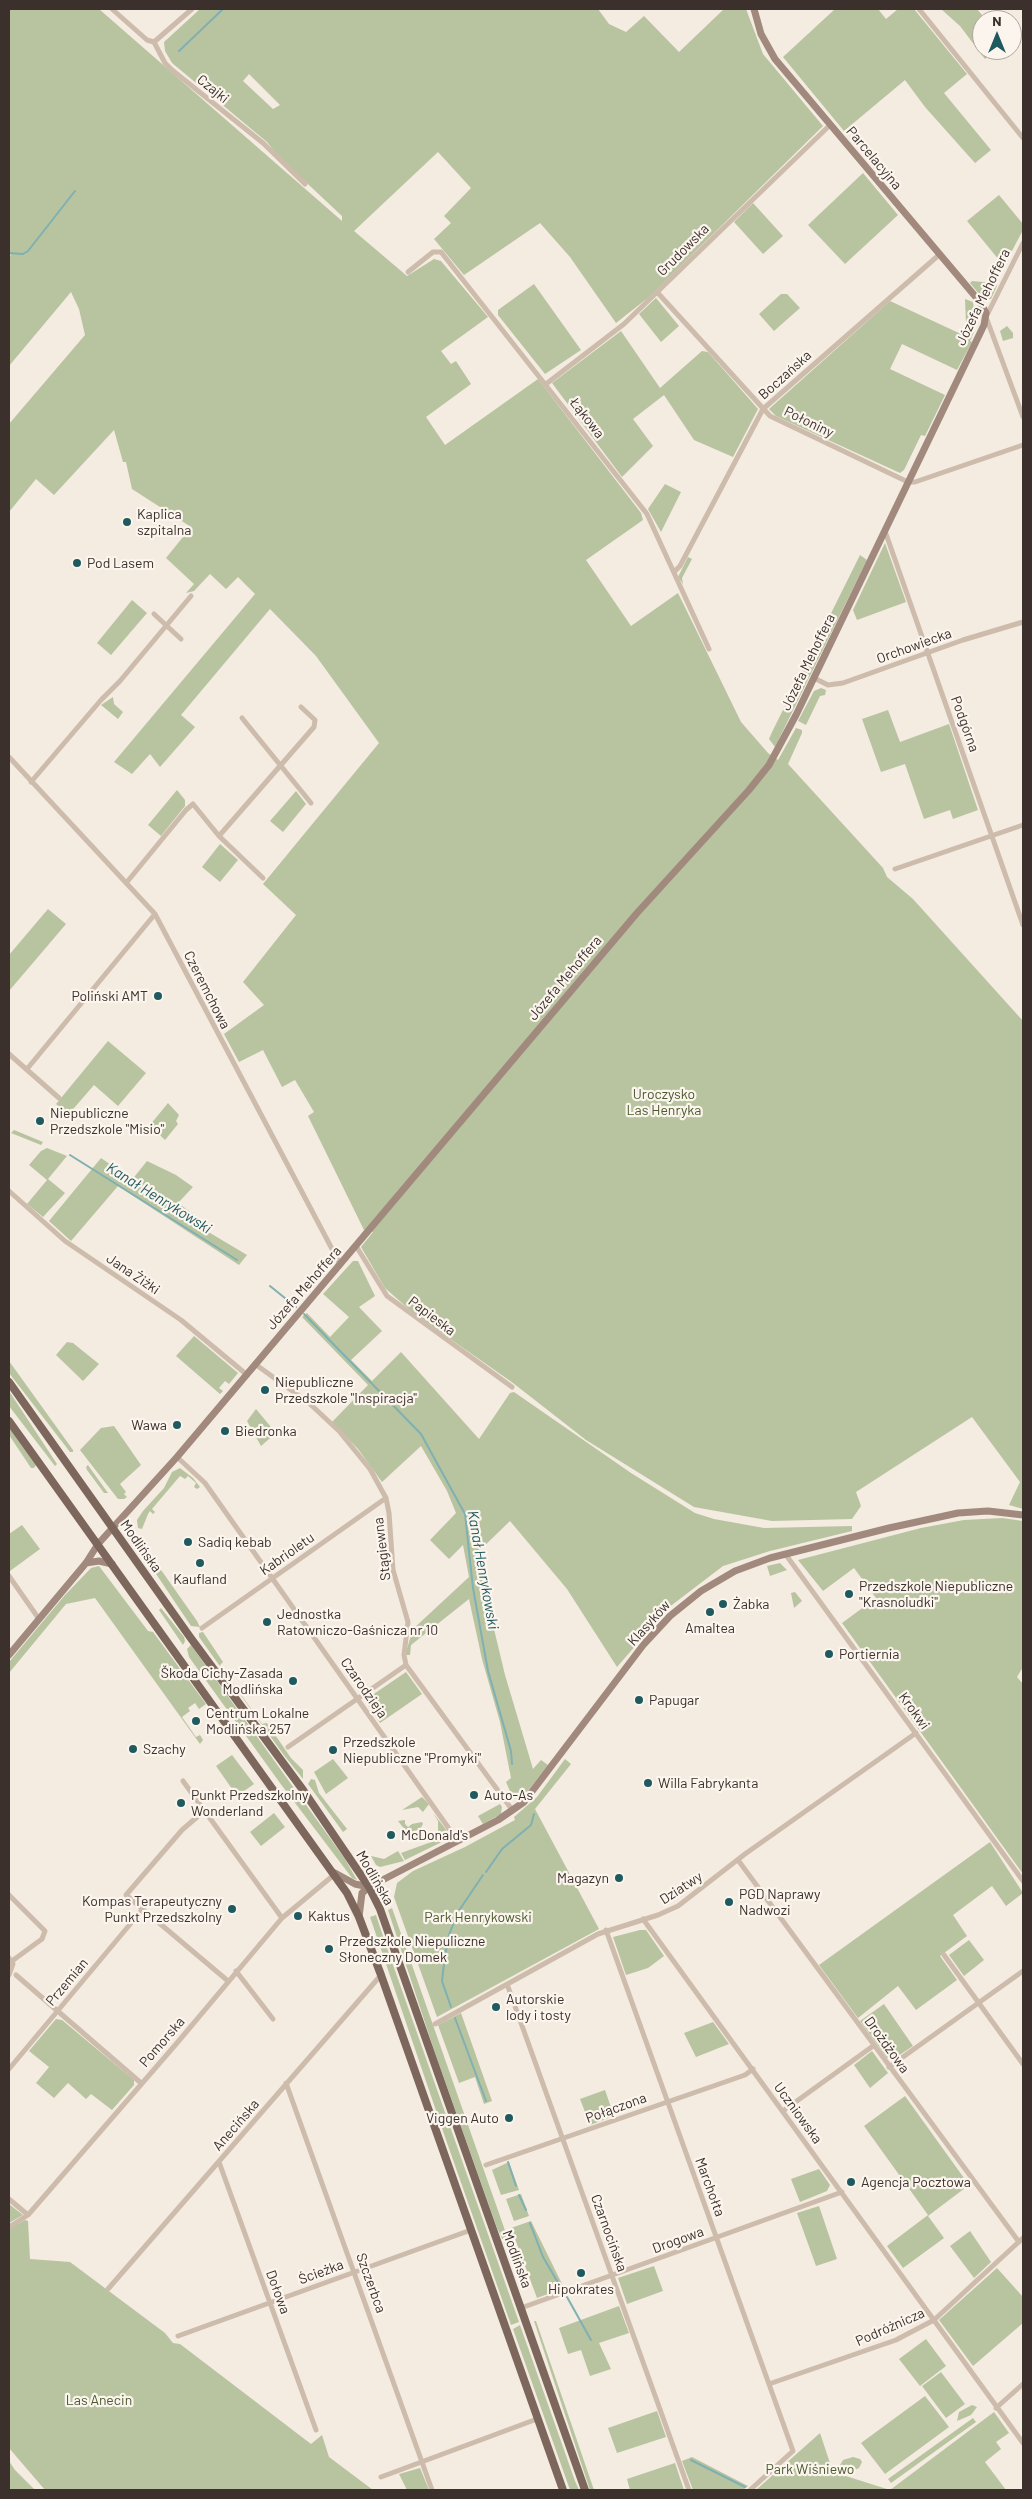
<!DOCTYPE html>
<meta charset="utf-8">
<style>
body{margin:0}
#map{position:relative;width:1032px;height:2499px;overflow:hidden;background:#f4ebe1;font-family:Barlow,sans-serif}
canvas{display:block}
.frame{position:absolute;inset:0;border:10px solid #3b302b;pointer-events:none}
.north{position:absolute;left:972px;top:10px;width:50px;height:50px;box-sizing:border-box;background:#fbf5ee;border:1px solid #aea6a0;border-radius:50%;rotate:0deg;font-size:14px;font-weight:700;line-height:20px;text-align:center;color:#3b302b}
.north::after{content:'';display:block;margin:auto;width:18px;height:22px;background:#1f5a5e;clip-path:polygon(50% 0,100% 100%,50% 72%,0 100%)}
</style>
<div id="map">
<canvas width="1032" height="2499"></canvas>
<div class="frame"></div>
<div class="north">N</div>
</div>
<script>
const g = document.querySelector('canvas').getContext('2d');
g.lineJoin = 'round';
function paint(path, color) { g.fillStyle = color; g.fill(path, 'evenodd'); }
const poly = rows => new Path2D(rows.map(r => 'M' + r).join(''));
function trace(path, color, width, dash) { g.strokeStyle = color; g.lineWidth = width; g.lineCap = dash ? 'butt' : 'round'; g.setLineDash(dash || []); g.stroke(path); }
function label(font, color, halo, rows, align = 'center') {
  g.font = font + ' Barlow,sans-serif'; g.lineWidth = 4.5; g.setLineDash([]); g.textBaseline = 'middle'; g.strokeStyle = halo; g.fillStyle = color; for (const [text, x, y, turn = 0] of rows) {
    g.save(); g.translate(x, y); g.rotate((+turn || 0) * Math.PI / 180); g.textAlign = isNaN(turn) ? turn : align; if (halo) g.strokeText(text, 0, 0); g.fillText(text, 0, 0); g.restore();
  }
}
const green = poly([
 [9,9,99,9,342,221,342,216,278,156,267,142,172,63,165,51,164,42,200,9,598,9,609,24,626,32,644,16,679,52,724,9,746,9,763,54,823,126,649,297,616,323,570,257,540,223,464,275,434,239,451,223,444,216,471,188,438,152,354,231,407,276,434,259,441,261,488,317,441,351,451,364,456,361,471,384,426,417,445,445,538,379,641,513,643,520,586,560,631,626,678,593,741,722,768,753,778,760,796,728,802,730,802,733,788,764,883,868,887,877,913,899,1023,1021,1023,1509,1009,1505,1020,1482,972,1417,856,1492,861,1506,852,1519,772,1521,694,1507,586,1440,513,1383,412,1312,385,1288,361,1247,373,1232,364,1230,308,1116,314,1112,295,1080,282,1087,263,1050,239,1062,224,1034,264,1005,243,982,296,915,263,884,379,743,316,656,270,609,181,715,195,727,160,767,150,754,132,774,114,762,255,594,238,577,226,589,210,574,194,591,186,593,194,584,166,558,191,527,132,489,126,462,123,462,114,430,54,495,36,479,9,512,9,424,85,335,79,309,71,292,9,366,9,257,11,255,9,254],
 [249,74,280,105,273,109,243,81],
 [835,9,878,9,886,19,898,9,914,9,967,74,944,93,991,150,975,163,925,107,905,80,844,131,783,57],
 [941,9,977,9,986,20,982,20,982,50,996,50,985,59,960,26],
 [863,173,898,215,845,264,808,225],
 [999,195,1023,224,1023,230,1004,266,967,221],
 [753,203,783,236,763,254,734,222],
 [972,281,994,283,997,286,991,299,984,300,970,283],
 [534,284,581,350,545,374,498,315,498,310],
 [781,294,787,294,800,308,774,331,759,314],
 [656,298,679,326,661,342,639,314],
 [965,299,973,302,976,323,972,331,974,332,970,341,972,342,957,370,902,344,890,369,945,395,925,436,921,435,904,470,900,473,776,416,769,409,890,301,961,334,966,323],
 [1007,326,1013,333,1013,338,1003,341,1000,331],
 [621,331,660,388,702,351,708,352,730,377,758,409,733,457,694,440,664,395,633,419,653,446,622,477,552,383],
 [665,484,681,492,661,532,648,509],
 [885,543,906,602,857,620,853,610],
 [860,555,867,560,775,747,769,739,773,730],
 [688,557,692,559,682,578,683,584,678,577],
 [132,600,147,613,111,655,97,643],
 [821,688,826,690,825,695,820,696,806,725,798,721,814,691],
 [113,697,114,704,123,712,118,719,101,705],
 [888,710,900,742,949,724,978,810,953,819,950,810,924,819,905,764,881,772,862,719],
 [177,790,185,800,185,806,161,836,148,825],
 [296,791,306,804,283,832,270,821],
 [220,844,238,860,220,882,202,867],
 [48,909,66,924,9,991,9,955],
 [108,1041,146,1073,118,1106,94,1085,68,1115,56,1104],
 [168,1103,179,1115,176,1121,178,1124,165,1140,150,1125],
 [14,1130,43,1142,41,1145,11,1133],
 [47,1148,67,1156,48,1179,65,1193,43,1217,27,1204,47,1180,29,1165,41,1151],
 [101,1158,127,1176,122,1182,127,1186,147,1161,176,1175,193,1187,178,1203,200,1219,195,1224,247,1255,239,1265,118,1186,71,1241,49,1221],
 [353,1261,358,1261,375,1296,359,1307,382,1331,351,1360,372,1381,401,1352,479,1439,510,1393,514,1392,631,1473,695,1513,714,1519,764,1528,852,1526,852,1531,770,1551,723,1566,668,1608,617,1667,567,1589,510,1521,476,1554,505,1675,533,1769,541,1760,548,1765,523,1797,519,1799,513,1798,506,1782,511,1778,500,1722,482,1659,469,1599,411,1645,410,1655,405,1655,413,1629,469,1577,463,1545,449,1559,430,1540,456,1513,447,1491,421,1446,382,1482,358,1449,332,1422,368,1385,302,1317,307,1313,330,1337,349,1317,323,1294],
 [194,1336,238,1373,229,1384,225,1381,219,1388,223,1391,220,1394,176,1356],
 [67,1342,73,1343,99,1364,83,1381,56,1355],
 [9,1361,73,1450,73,1452,70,1452,9,1373],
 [9,1391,57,1464,55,1466,9,1406],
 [256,1409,276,1433,261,1446,247,1421],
 [114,1426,141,1465,120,1484,126,1492,124,1494,127,1497,124,1499,118,1499,80,1450,101,1428],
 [9,1427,36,1465,34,1468,31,1468,9,1435],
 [88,1465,90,1468,108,1493,104,1493,87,1470,86,1467],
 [180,1468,193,1478,200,1487,197,1489,194,1487,196,1483,188,1476,185,1479,180,1476,152,1509,155,1512,153,1514,150,1511,148,1514,142,1529,138,1528,137,1520,143,1511,164,1488,172,1472],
 [1002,1518,1023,1521,1023,1667,1017,1677,1023,1684,1023,1874,842,1623,876,1598,854,1568,823,1591,798,1560,921,1528,964,1520],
 [22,1525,40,1549,10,1571,9,1534],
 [147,1550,197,1621,200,1627,191,1626,142,1553],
 [780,1563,787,1570,770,1576,767,1566],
 [99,1566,148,1631,153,1632,206,1704,199,1709,195,1703,188,1708,190,1711,182,1717,196,1737,200,1735,203,1740,200,1744,95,1598,66,1604,9,1673,9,1662,65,1595,91,1568],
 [795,1592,802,1601,794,1608,791,1593],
 [161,1608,184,1637,185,1641,183,1645,159,1610],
 [203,1632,223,1662,220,1665,262,1724,267,1723,291,1758,303,1770,303,1779,283,1754,199,1637,199,1633],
 [191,1645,345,1859,357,1880,352,1878,280,1783,189,1657,187,1649],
 [406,1672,422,1694,380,1723,368,1705,368,1698],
 [232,1755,254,1784,237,1796,216,1766],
 [333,1759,348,1778,326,1794,314,1772],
 [565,1759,571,1764,535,1809,599,1929,437,2017,394,1897,397,1883,413,1871,465,1847,515,1820,514,1817,537,1797],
 [311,1779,315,1780,319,1793,347,1829,343,1832,308,1784],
 [422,1797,429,1804,423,1812,418,1807,402,1810],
 [500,1804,502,1807,501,1814,483,1824,478,1816],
 [274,1813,285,1827,261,1846,250,1832],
 [433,1813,452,1837,405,1860,401,1853,434,1841,438,1837,438,1821],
 [405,1820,405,1824,408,1827,412,1824,422,1822,423,1824,420,1829,412,1832,409,1829,405,1830,398,1821],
 [990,1842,1023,1893,1006,1906,992,1886,953,1915,967,1936,940,1956,957,1980,916,2010,898,1986,858,2018,819,1965],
 [398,1851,404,1861,380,1867,376,1865,371,1856,384,1859],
 [392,1908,508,2239,508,2244,515,2261,515,2264,497,2228,433,2047,388,1910],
 [376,1915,386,1945,519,2322,511,2325,445,2137,370,1917],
 [640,1930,646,1930,664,1956,648,1968,626,1975,613,1937],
 [969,1940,984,1960,964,1976,949,1955],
 [884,2004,913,2046,895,2058,887,2058,860,2021],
 [461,2013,492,2101,484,2104,475,2077,459,2083,438,2025],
 [56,2019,62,2020,134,2080,134,2085,112,2110,91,2094,86,2099,68,2083,54,2098,36,2083,49,2067,29,2051],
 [713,2022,729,2044,696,2057,684,2033],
 [872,2051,888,2073,870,2088,854,2065],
 [605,2090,614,2116,590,2125,580,2099],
 [905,2096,969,2185,928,2216,944,2238,903,2268,887,2246,928,2215,864,2126],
 [509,2162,519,2190,501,2195,492,2170],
 [819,2169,830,2185,827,2191,800,2202,791,2179],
 [521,2194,529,2216,514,2221,506,2199],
 [9,2204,23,2215,9,2223],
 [819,2206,837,2259,816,2266,797,2213],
 [25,2220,28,2221,30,2259,70,2262,165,2333,173,2343,180,2344,311,2444,322,2435,329,2457,373,2490,45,2490,9,2448,9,2229],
 [531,2221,564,2288,537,2298,511,2228],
 [970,2231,991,2262,974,2278,950,2246],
 [654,2266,663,2291,627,2304,618,2278],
 [997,2268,1023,2297,1023,2323,973,2366,939,2320],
 [619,2306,629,2333,599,2343,611,2369,590,2376,581,2350,568,2354,559,2328],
 [534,2321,536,2321,594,2490,590,2490],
 [520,2325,575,2481,579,2490,570,2490,513,2329],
 [926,2339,946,2366,920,2386,899,2359],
 [941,2372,965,2404,946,2418,922,2386],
 [925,2396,949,2427,885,2474,861,2443],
 [972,2405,977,2407,971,2415,957,2421,959,2412],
 [657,2411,666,2437,617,2453,608,2428],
 [994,2412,1009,2433,996,2442,1001,2449,985,2462,1006,2490,756,2490,820,2433,833,2472,890,2490],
 [973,2418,976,2422,891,2483,888,2479],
 [692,2457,748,2486,743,2490,693,2490,682,2461],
 [853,2457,860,2459,862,2462,859,2468,846,2474,840,2468,840,2465,843,2460],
 [9,2461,15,2470,35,2490,9,2490],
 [675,2463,684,2490,630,2490,627,2479],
 [420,2468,429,2490,407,2490,399,2474]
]);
const stream = poly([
 [179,51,223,9],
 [9,253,23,254,28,251,75,191],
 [70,1155,237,1260],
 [270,1286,296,1307],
 [304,1314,421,1434,465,1514,473,1588,488,1671,511,1751,512,1764],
 [486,1872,502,1849,531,1825,534,1814],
 [444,1961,449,1935,458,1912,483,1875],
 [444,1964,442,1981,451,2007],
 [455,2018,486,2101],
 [508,2162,516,2186],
 [519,2195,526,2210],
 [530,2223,543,2257,560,2286],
 [567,2297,591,2340],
 [691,2460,745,2487]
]);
const street = poly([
 [112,9,147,40,154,42,165,63,172,70,263,143,305,184],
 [919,9,1023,138],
 [154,42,192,9],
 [1023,243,986,317,1023,417],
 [408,272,433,252,441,252,647,514,709,649],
 [657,292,770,416,908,482,915,482,1023,445],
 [546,384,624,324,830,125],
 [885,531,1023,925],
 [674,572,680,566,763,409,940,254],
 [154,614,181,639],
 [814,678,828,685,843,683,963,640,1023,622],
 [242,718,311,803],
 [9,757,155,914,340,1264],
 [31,782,101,700,120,681,191,596],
 [219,836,314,727,315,720,301,707],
 [895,869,1023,825],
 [127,882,186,810,193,804,219,836,263,878],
 [9,1054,59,1098],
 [27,1069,155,914],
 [9,1191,65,1241,181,1320,246,1374],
 [356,1246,387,1296,512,1387],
 [255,1364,309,1403,339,1431,370,1469,386,1498,389,1513,393,1570,408,1622,404,1655,406,1665,513,1811],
 [177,1457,205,1483,457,1840],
 [786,1555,1023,1881],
 [9,1576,39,1619],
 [202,1628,386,1498],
 [288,1747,406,1665],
 [183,1781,282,1918],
 [204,1811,182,1830,126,1895,228,1981],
 [738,1860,1019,2242],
 [9,1895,45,1931,42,1939,12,1961],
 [643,1919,1023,2443],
 [606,1930,793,2451,750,2490],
 [944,1955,1023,2064],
 [9,1958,13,1964,9,1975],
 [236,1971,273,2019],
 [16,1975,141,2083],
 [507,1984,689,2490],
 [435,2024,598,1934,658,1915,678,1906,745,1854,916,1733],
 [889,2067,1023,1971],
 [9,2069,142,1910],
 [286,2083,432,2490],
 [783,2111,873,2046],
 [219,2162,316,2430],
 [486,2165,745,2075,753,2069],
 [9,2199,28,2215],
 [9,2227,28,2215,177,2043,282,1918,335,1874],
 [108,2289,381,1975],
 [521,2308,842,2192],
 [178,2336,471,2230],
 [769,2384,896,2340,934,2320,1023,2238],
 [996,2408,1023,2384],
 [381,2477,537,2419]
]);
const secondary = poly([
 [86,1563,99,1561,112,1564],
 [9,1655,86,1563,98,1544,177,1457,637,913,749,790,769,765,796,715,984,325,986,313,980,302,775,59,761,34,754,9],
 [335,1873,355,1884,369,1887],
 [359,1917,362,1893,369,1887,498,1820,524,1802,644,1644,670,1616,701,1591,735,1571,770,1558,889,1528,958,1513,988,1511,1023,1515]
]);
const primary = poly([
 [9,1382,190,1637,303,1790,369,1887,380,1909,585,2490],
 [9,1421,347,1893,359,1917,381,1975,563,2490]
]);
const markers = [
 [127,522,5,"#1f5a5e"],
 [77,563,5,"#1f5a5e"],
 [158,996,5,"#1f5a5e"],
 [40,1121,5,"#1f5a5e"],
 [265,1390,5,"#1f5a5e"],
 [177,1425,5,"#1f5a5e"],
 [225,1431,5,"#1f5a5e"],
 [188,1542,5,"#1f5a5e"],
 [200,1563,5,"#1f5a5e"],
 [849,1594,5,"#1f5a5e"],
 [723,1604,5,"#1f5a5e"],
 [710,1612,5,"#1f5a5e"],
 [267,1622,5,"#1f5a5e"],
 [829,1654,5,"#1f5a5e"],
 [293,1681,5,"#1f5a5e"],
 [639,1700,5,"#1f5a5e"],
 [196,1721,5,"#1f5a5e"],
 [133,1749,5,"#1f5a5e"],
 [333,1750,5,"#1f5a5e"],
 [648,1783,5,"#1f5a5e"],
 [474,1795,5,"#1f5a5e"],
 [181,1803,5,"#1f5a5e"],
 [391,1835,5,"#1f5a5e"],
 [619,1878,5,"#1f5a5e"],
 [729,1902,5,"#1f5a5e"],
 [232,1909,5,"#1f5a5e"],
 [298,1916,5,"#1f5a5e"],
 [329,1949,5,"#1f5a5e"],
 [496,2007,5,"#1f5a5e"],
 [509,2118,5,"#1f5a5e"],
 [851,2182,5,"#1f5a5e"],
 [581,2273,5,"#1f5a5e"]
];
const streetNames = [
 ["Czajki",213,89,39],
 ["Parcelacyjna",874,158,50],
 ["Grudowska",683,250,-45],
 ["Józefa Mehoffera",983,297,-64],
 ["Boczańska",785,375,-42],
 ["Łąkowa",587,418,52],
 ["Połoniny",809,422,26],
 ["Orchowiecka",914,646,-20],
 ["Józefa Mehoffera",808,662,-64],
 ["Podgórna",965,724,70],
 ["Józefa Mehoffera",565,978,-50],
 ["Czeremchowa",207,990,63],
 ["Jana Żiżki",133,1274,34],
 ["Józefa Mehoffera",304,1288,-49],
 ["Papieska",432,1316,37],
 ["Modlińska",141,1546,55],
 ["Stągiewna",382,1549,-97],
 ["Kabrioletu",287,1554,-35],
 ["Klasyków",649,1623,-48],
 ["Czarodzieja",364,1688,55],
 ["Krokwi",914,1711,54],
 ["Modlińska",375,1878,60],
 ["Dziatwy",681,1888,-33],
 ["Przemian",67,1982,-50],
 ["Pomorska",162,2042,-49],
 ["Drożdżowa",887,2045,54],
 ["Połączona",616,2108,-20],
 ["Uczniowska",798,2113,54],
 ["Anecińska",236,2125,-49],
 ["Marchołta",710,2187,70],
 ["Czarnocińska",609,2233,70],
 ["Drogowa",678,2240,-20],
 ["Modlińska",517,2259,70],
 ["Ścieżka",321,2272,-20],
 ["Szczerbca",371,2283,70],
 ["Dołowa",278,2292,70],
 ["Podróżnicza",890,2327,-24]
];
const poiNames = [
 ["Kaplica",137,514],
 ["szpitalna",137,530],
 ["Pod Lasem",87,563],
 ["Poliński AMT",148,996,"right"],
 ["Niepubliczne",50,1113],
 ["Przedszkole \"Misio\"",50,1129],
 ["Niepubliczne",275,1382],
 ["Przedszkole \"Inspiracja\"",275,1398],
 ["Wawa",167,1425,"right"],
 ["Biedronka",235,1431],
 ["Sadiq kebab",198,1542],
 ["Kaufland",200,1579,"center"],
 ["Przedszkole Niepubliczne",859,1586],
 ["\"Krasnoludki\"",859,1602],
 ["Żabka",733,1604],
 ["Jednostka",277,1614],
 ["Ratowniczo-Gaśnicza nr 10",277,1630],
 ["Amaltea",710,1628,"center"],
 ["Portiernia",839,1654],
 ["Škoda Cichy-Zasada",283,1673,"right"],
 ["Modlińska",283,1689,"right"],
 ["Papugar",649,1700],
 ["Centrum Lokalne",206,1713],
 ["Modlińska 257",206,1729],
 ["Przedszkole",343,1742],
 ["Niepubliczne \"Promyki\"",343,1758],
 ["Szachy",143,1749],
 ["Willa Fabrykanta",658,1783],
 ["Punkt Przedszkolny",191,1795],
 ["Wonderland",191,1811],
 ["Auto-As",484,1795],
 ["McDonald's",401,1835],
 ["Magazyn",609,1878,"right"],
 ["PGD Naprawy",739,1894],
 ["Nadwozi",739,1910],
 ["Kompas Terapeutyczny",222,1901,"right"],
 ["Punkt Przedszkolny",222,1917,"right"],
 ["Kaktus",308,1916],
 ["Przedszkole Niepuliczne",339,1941],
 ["Słoneczny Domek",339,1957],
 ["Autorskie",506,1999],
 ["lody i tosty",506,2015],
 ["Viggen Auto",499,2118,"right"],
 ["Agencja Pocztowa",861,2182],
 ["Hipokrates",581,2289,"center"]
];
const parkNames = [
 ["Uroczysko",664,1094],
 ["Las Henryka",664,1110],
 ["Park Henrykowski",478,1917],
 ["Las Anecin",99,2400],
 ["Park Wiśniewo",810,2469]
];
const waterNames = [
 ["Kanał Henrykowski",159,1198,32],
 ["Kanał Henrykowski",483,1570,80]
];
paint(green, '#b8c4a0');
trace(stream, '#7fb0b2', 2);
trace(street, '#cdbbac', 5);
trace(secondary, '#a18a7d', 7);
trace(primary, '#7d675c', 8);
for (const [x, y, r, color] of markers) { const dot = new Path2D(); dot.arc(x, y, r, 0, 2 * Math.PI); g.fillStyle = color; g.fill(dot); trace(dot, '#fbf5ee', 2); }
label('14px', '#3b302b', '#fbf5ee', streetNames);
label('14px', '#3b302b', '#fbf5ee', poiNames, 'left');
label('14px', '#4a5a2e', '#fbf5ee', parkNames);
label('italic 15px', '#1f5a5e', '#fbf5ee', waterNames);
</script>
